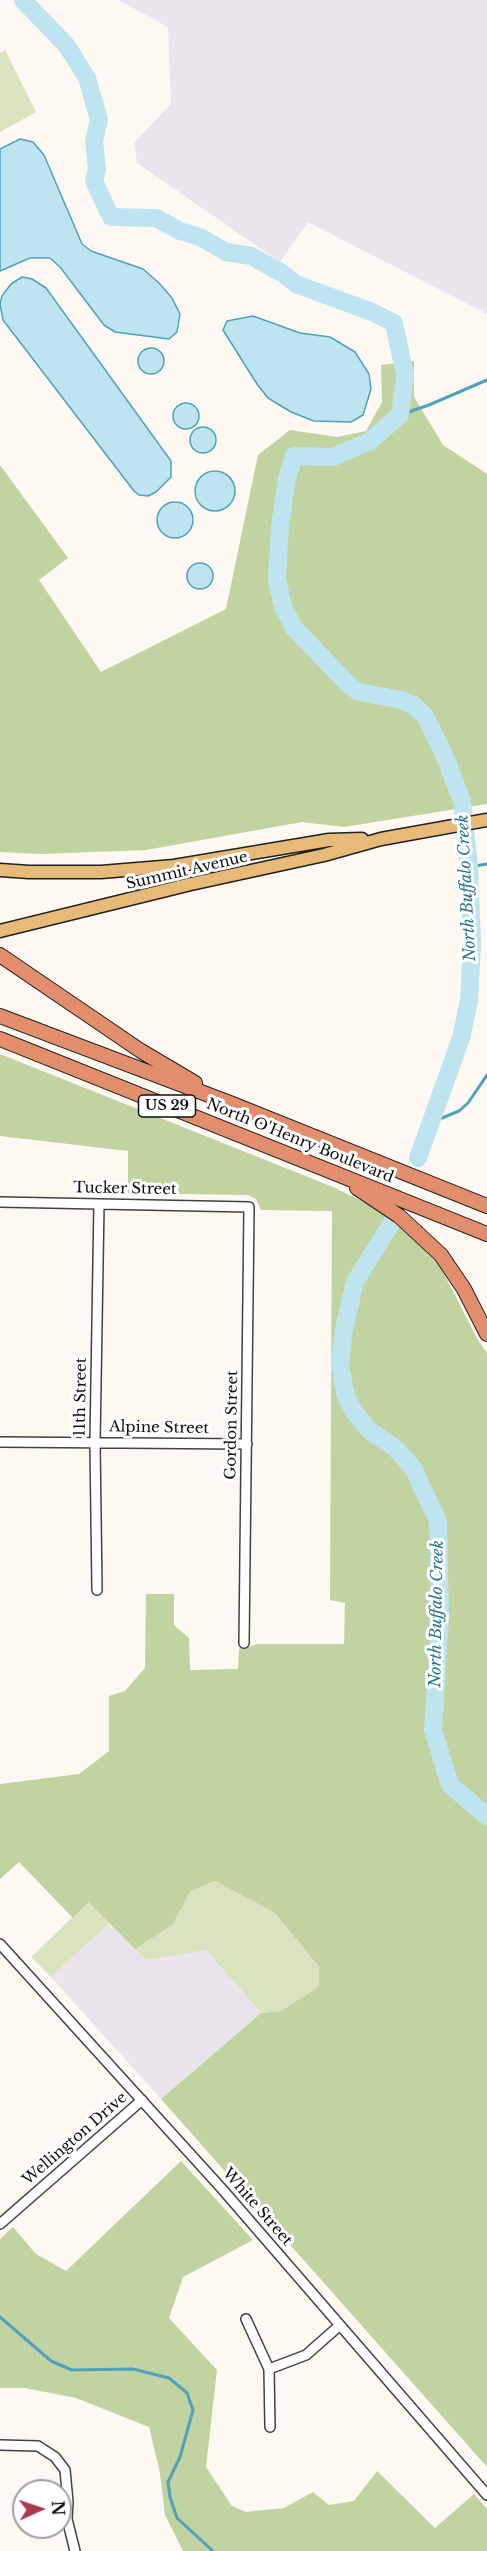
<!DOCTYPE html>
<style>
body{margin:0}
#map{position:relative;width:487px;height:2551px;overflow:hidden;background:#fdf9f2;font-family:"Libre Baskerville",serif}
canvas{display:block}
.north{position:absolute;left:12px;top:2479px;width:60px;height:60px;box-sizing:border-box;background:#fff;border:2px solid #9f9f9f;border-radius:50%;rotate:87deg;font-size:16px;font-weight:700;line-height:24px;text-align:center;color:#0f0f0f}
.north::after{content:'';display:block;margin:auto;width:21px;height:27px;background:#ad3851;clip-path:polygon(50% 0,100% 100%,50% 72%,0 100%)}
</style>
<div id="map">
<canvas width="487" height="2551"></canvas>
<div class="north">N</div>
</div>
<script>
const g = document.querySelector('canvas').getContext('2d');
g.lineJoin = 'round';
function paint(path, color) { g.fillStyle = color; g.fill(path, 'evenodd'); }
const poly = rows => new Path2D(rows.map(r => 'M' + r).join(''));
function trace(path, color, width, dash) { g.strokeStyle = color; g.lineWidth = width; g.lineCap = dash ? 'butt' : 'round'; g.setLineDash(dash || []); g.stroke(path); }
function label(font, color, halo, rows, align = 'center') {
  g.font = font + ' "Libre Baskerville",serif'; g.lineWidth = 6; g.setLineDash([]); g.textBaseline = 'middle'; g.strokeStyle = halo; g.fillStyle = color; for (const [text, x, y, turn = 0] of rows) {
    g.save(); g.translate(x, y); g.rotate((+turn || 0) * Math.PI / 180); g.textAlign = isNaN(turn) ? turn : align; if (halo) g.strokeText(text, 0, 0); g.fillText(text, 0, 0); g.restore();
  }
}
const industrial = poly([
 [118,0,487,0,487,314,308,222,280,262,137,163,134,143,171,104,168,27],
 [110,1923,147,1960,206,1950,261,2013,161,2099,51,1977]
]);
const green = poly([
 [5,50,36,112,0,132,0,53],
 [215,1881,275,1913,319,1967,319,1986,281,2011,261,2013,206,1950,147,1960,135,1949,171,1925,190,1892],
 [89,1901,110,1923,51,1977,31,1957]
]);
const forest = poly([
 [414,361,414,397,443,445,487,474,487,804,344,827,302,822,146,850,41,854,0,852,0,465,68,558,39,580,101,672,226,609,258,455,290,430,337,437,366,431,382,402,381,365],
 [0,1054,333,1187,376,1208,412,1235,440,1266,478,1340,487,1353,487,2467,161,2099,261,2013,281,2011,319,1986,319,1967,275,1913,215,1881,190,1892,172,1925,135,1949,89,1902,73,1918,19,1862,0,1879,0,1784,79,1774,109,1751,109,1696,125,1691,145,1668,146,1594,174,1594,174,1625,189,1638,190,1670,238,1669,239,1649,258,1644,344,1644,345,1603,330,1600,332,1211,261,1210,256,1199,248,1195,128,1193,128,1151,0,1136],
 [181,2161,253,2240,183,2277,169,2318,217,2370,206,2467,232,2506,246,2512,284,2508,313,2492,329,2505,354,2501,377,2471,435,2528,474,2494,487,2509,487,2551,183,2551,165,2515,160,2473,149,2427,76,2398,25,2388,0,2388,0,2239,13,2227,36,2254,66,2271]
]);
const water = poly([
 [20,139,33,142,44,155,82,244,91,251,143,269,159,283,172,298,180,314,177,332,169,339,115,332,104,325,60,267,50,258,30,258,0,271,0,149,20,139],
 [22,277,32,279,46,288,171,461,171,477,156,492,148,496,139,495,134,491,3,320,0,304,2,296,11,284,22,277],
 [253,316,300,333,330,337,355,352,369,374,371,389,363,415,351,422,314,421,291,412,268,398,257,384,223,330,227,321,253,316],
 '138 361a13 13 0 1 1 26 0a13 13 0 1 1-26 0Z',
 '173 416a13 13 0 1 1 26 0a13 13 0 1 1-26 0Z',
 '190 440a13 13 0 1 1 26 0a13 13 0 1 1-26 0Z',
 '195 491a20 20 0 1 1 40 0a20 20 0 1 1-40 0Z',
 '157 520a18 18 0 1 1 36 0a18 18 0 1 1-36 0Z',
 '187 576a13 13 0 1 1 26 0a13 13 0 1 1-26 0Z'
]);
const stream = poly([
 [400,415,429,405,487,380],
 [469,867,487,864],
 [432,1122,459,1111,468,1103,487,1075],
 [0,2317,51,2361,72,2370,133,2369,169,2378,187,2393,193,2410,180,2457,168,2482,170,2497,177,2518,213,2551]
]);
const river = poly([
 [23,0,67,46,87,78,99,120,94,141,97,169,94,181,111,217,156,218,180,231,200,237,226,252,251,256,282,273,296,284,372,312,394,323,405,375,400,415,370,441,333,457,294,456,287,478,280,526,277,579,283,607,294,628,349,685,359,692,402,700,413,705,425,716,446,759,462,801,469,867,472,945,469,1001,461,1038,418,1158],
 [392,1222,355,1282,344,1329,340,1364,346,1397,355,1413,370,1431,395,1448,413,1468,438,1521,440,1618,433,1730,450,1785,487,1816]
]);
const minor = poly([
 [0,1202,249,1207,244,1643],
 [0,1442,247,1444],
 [97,1590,95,1442,99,1204],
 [0,1944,223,2190,487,2495],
 [0,2224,142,2100],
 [246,2319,269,2369,270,2427],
 [269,2369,306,2355,339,2326],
 [0,2445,38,2446,55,2457,65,2470,68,2502,67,2519,75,2551]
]);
const major = poly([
 [0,870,29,872,101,872,174,866,329,840,362,839],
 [0,931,191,884,324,855,381,839,487,820]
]);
const highway = poly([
 [0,955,141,1051,195,1083],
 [0,1016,230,1103,487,1206],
 [0,1039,487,1234],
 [357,1188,399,1216,441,1255,464,1289,487,1334]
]);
const shields = [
 [167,1106,57]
];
const shieldNames = [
 ["US 29",167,1106]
];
const streetNames = [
 ["Summit Avenue",187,871,-13],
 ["North O'Henry Boulevard",300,1141,22],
 ["Tucker Street",125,1189,1],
 ["11th Street",81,1397,-89],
 ["Gordon Street",232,1425,-89],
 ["Alpine Street",159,1428,1],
 ["Wellington Drive",75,2139,-41],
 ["White Street",257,2207,49]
];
const waterNames = [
 ["North Buffalo Creek",467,888,-93],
 ["North Buffalo Creek",437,1614,-89]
];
paint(industrial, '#eae4ec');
paint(green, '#d9e4bf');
paint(forest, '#c0d3a1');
paint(water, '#bde4ef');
trace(water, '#4da2bc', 1.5);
trace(stream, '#4da2bc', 3);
trace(river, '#bde4ef', 18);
trace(minor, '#424242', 12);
trace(major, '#202020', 15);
trace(highway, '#202020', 16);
trace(minor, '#fff', 9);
trace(major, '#e7ba78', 12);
trace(highway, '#e28e6c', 14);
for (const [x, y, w] of shields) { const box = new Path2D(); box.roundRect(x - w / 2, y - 11, w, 22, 4.5); g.fillStyle = '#fff'; g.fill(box); trace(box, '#0f0f0f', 1.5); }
label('bold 14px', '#0f0f0f', null, shieldNames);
label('15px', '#0f0f0f', '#fff', streetNames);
label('italic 16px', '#277591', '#fff', waterNames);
</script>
